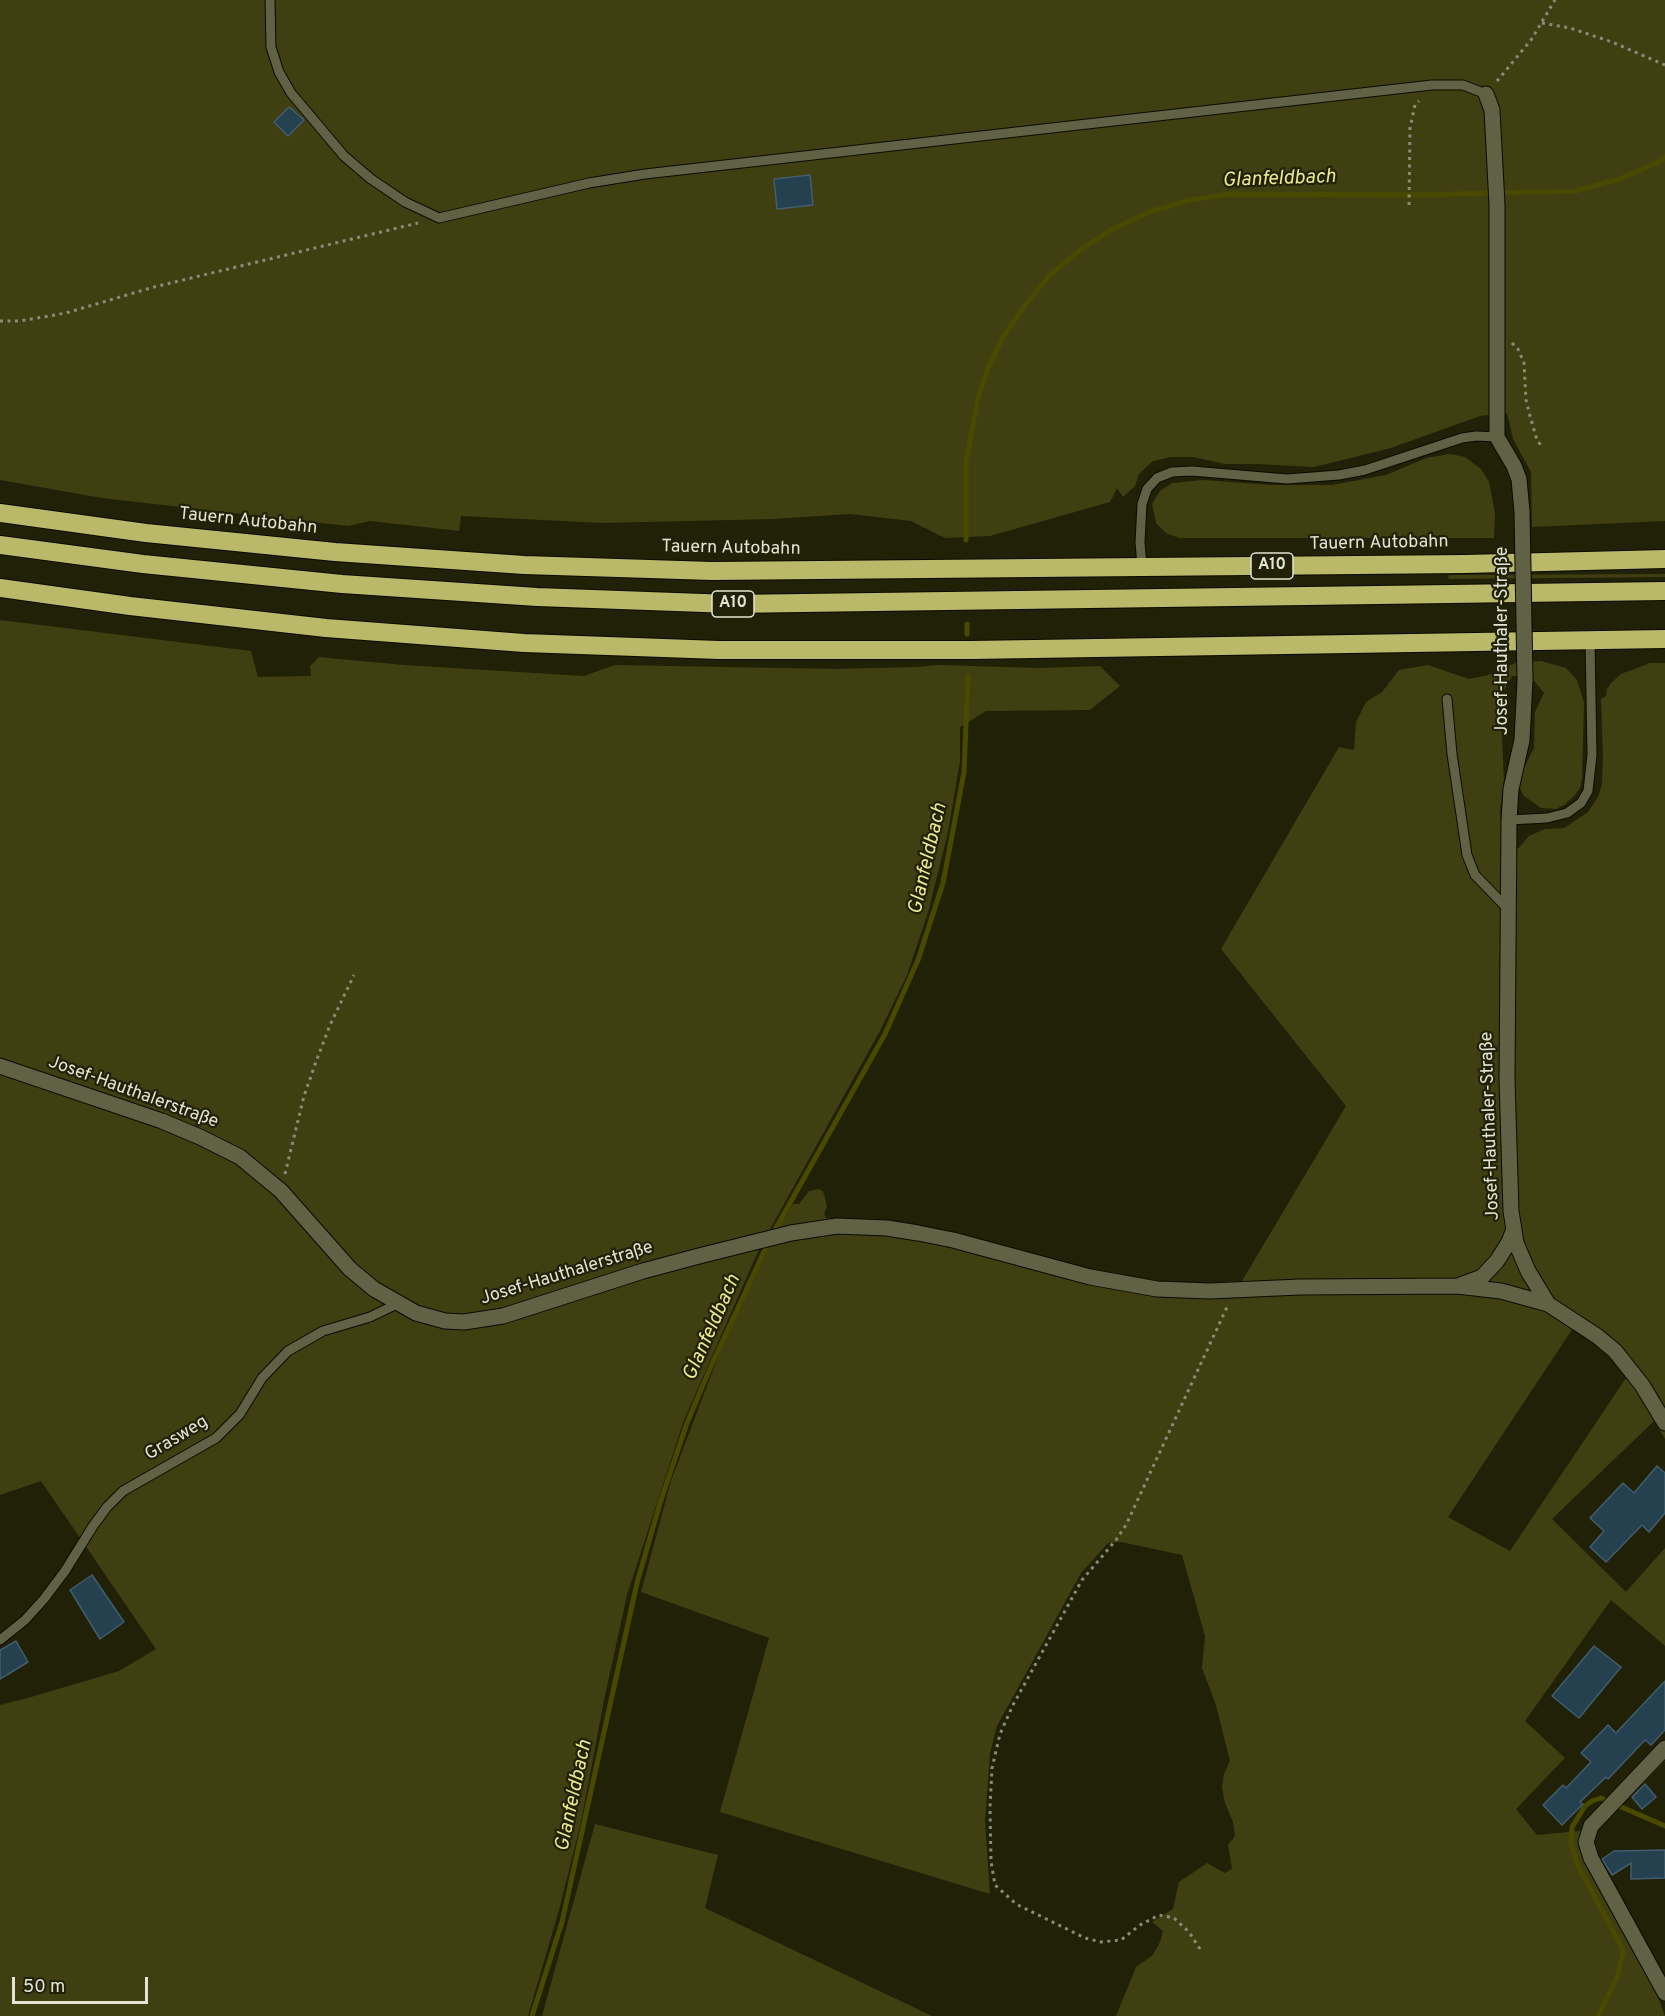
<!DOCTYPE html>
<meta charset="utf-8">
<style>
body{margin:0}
#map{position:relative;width:1665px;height:2016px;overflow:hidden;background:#212107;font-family:Overpass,sans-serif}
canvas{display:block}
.scale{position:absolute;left:12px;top:1977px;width:136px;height:27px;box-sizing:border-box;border:3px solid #e3e4d4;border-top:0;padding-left:8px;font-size:18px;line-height:21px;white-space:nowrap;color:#e3e4d4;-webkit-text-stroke:4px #212107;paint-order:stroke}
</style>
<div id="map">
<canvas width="1665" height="2016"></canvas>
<div class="scale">50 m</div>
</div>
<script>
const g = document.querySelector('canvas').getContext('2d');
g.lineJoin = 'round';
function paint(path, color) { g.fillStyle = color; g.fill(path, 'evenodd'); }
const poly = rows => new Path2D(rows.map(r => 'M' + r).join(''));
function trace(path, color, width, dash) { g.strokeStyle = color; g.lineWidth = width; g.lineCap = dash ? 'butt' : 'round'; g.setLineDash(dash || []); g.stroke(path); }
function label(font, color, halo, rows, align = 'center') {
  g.font = font + ' Overpass,sans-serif'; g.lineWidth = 4.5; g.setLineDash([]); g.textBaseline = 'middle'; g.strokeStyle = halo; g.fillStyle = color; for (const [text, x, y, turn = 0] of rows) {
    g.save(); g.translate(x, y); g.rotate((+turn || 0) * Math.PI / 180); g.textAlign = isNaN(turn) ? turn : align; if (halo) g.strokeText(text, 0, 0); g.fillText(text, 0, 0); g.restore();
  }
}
const green = poly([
 [0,0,1665,0,1665,521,1532,527,1531,472,1513,439,1507,413,1480,416,1391,448,1314,467,1257,464,1225,464,1193,457,1171,457,1153,461,1139,474,1135,486,1123,497,1117,488,1110,502,990,536,945,538,911,521,850,514,773,519,603,523,461,516,459,531,370,521,348,526,102,498,0,480],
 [1450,454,1465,457,1481,469,1489,482,1495,513,1494,538,1179,538,1166,533,1156,523,1152,504,1160,491,1172,483,1203,480,1272,485,1332,485,1386,475,1426,458],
 [1665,574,1665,577,1448,579,1449,575],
 [0,620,251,651,258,677,311,676,310,666,319,657,404,665,584,676,615,665,837,669,915,667,939,665,1038,668,1100,666,1120,686,1090,710,986,711,960,727,960,761,948,832,929,909,907,975,881,1029,759,1249,684,1420,627,1595,604,1700,581,1822,559,1910,528,2016,0,2016,0,1705,31,1697,119,1671,156,1649,41,1481,0,1495],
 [1541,661,1566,668,1577,680,1581,693,1584,703,1582,779,1580,788,1574,796,1564,805,1556,809,1541,808,1524,796,1520,788,1523,770,1534,748,1535,712,1544,693,1531,677,1512,676,1500,698,1504,779,1500,811,1502,833,1502,867,1529,836,1545,829,1564,828,1588,812,1598,797,1602,784,1603,756,1601,699,1606,696,1607,689,1611,683,1621,674,1650,663,1665,663,1665,1439,1654,1421,1552,1519,1626,1592,1665,1548,1665,1646,1611,1600,1525,1721,1565,1758,1516,1809,1537,1835,1579,1831,1665,1755,1665,1761,1625,1802,1585,1838,1653,1983,1665,2016,1116,2016,1136,1967,1153,1955,1160,1942,1163,1931,1152,1922,1173,1909,1179,1882,1207,1863,1225,1873,1232,1869,1228,1845,1235,1836,1233,1822,1225,1803,1222,1787,1224,1774,1230,1761,1216,1705,1202,1668,1205,1636,1182,1555,1121,1542,1108,1543,1081,1573,997,1726,990,1753,985,1822,990,1894,720,1812,769,1638,641,1592,671,1481,727,1333,781,1222,793,1204,799,1204,809,1191,819,1189,823,1191,827,1206,824,1214,826,1218,876,1219,912,1224,980,1240,1061,1263,1144,1280,1201,1283,1242,1281,1346,1106,1221,949,1339,747,1354,750,1356,722,1366,702,1382,692,1399,670,1428,665,1469,679,1488,675,1518,662],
 [1573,1328,1593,1342,1614,1362,1626,1378,1510,1551,1448,1517],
 [595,1824,718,1855,705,1908,932,2016,542,2016]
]);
const stream = poly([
 [966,540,966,461,978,399,988,368,1003,337,1026,304,1050,275,1080,250,1111,230,1149,212,1190,200,1230,194,1418,195,1576,191,1619,179,1659,162,1665,157],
 [967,624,967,634],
 [772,1235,885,1034,918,960,943,883,964,772,968,676],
 [532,2016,562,1922,637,1583,660,1503,687,1423,711,1366,768,1243],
 [1598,2016,1617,1977,1623,1953,1621,1946,1578,1866,1571,1843,1572,1827,1585,1806,1592,1801,1601,1798,1665,1826]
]);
const building = poly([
 [289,107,304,120,288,136,274,122,289,107],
 [810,175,813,205,777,209,774,179,810,175],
 [1657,1466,1665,1473,1665,1513,1649,1532,1642,1525,1606,1562,1590,1547,1604,1531,1590,1518,1623,1483,1634,1493,1657,1466],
 [92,1575,124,1622,100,1639,70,1590,92,1575],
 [16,1641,28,1662,0,1679,0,1650,16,1641],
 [1594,1646,1621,1667,1579,1718,1552,1696,1594,1646],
 [1665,1681,1665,1730,1651,1745,1645,1740,1608,1779,1606,1777,1580,1802,1583,1804,1562,1825,1543,1805,1563,1785,1566,1788,1591,1762,1581,1753,1608,1725,1616,1733,1665,1681],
 [1645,1784,1656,1797,1642,1809,1632,1797,1645,1784],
 [1665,1850,1665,1878,1631,1879,1631,1863,1612,1875,1602,1859,1614,1851,1665,1850]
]);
const path = poly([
 [1542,23,1570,28,1612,42,1665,65],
 [1497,81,1531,40,1555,0],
 [1409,205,1410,128,1415,105,1419,101],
 [0,321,20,321,66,313,154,287,418,223],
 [1512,343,1518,349,1524,363,1526,400,1530,416,1537,440,1542,447],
 [285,1174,304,1096,317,1059,330,1025,354,975],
 [1200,1949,1189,1932,1174,1918,1159,1915,1140,1925,1121,1940,1101,1942,1085,1938,1016,1904,995,1885,991,1861,990,1807,992,1768,1000,1734,1013,1705,1082,1580,1116,1540,1126,1525,1228,1305]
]);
const service = poly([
 [270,0,271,47,279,72,291,93,344,156,371,179,405,202,439,218,589,183,645,174,1432,85,1463,85,1486,94],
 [1142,567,1140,542,1142,504,1147,489,1157,478,1172,472,1192,471,1287,479,1339,475,1365,470,1462,438,1476,436,1497,437],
 [1447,699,1452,754,1467,855,1475,875,1508,909],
 [1509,820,1547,818,1567,813,1581,803,1588,791,1592,755,1590,640],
 [0,1640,25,1620,44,1599,65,1571,93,1526,107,1507,123,1491,216,1438,240,1414,262,1378,288,1351,323,1331,370,1317,397,1304]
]);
const minor = poly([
 [1486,94,1492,110,1497,205,1497,437,1514,466,1519,479,1522,512],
 [1525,680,1522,740,1511,789,1509,820,1507,1080,1511,1211,1516,1243,1528,1271,1548,1304,1597,1336,1615,1351,1642,1385,1665,1423],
 [0,1066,162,1121,200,1137,240,1157,281,1191,350,1269,374,1289,416,1313,445,1321,464,1322,503,1316,643,1271,699,1256,791,1233,837,1226,887,1228,918,1233,953,1240,1090,1277,1157,1289,1210,1291,1300,1287,1457,1286,1501,1291,1548,1304],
 [1460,1285,1482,1277,1497,1261,1509,1242,1514,1229],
 [1665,1748,1591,1826,1586,1842,1591,1858,1665,1993]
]);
const motorway = poly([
 [0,513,146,533,335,552,524,565,712,571,1465,564,1665,559],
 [0,545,143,564,342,584,537,597,731,604,1665,591],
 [0,588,130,606,326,628,524,643,719,650,971,650,1665,639]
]);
const minorBridge = poly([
 [1522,512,1525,680]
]);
const shields = [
 [1272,566,42],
 [733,604,42]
];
const shieldNames = [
 ["A10",1272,566],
 ["A10",733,604]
];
const streetNames = [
 ["Tauern Autobahn",248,522,6],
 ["Tauern Autobahn",1379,544,-1],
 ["Tauern Autobahn",731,549,1],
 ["Josef-Hauthaler-Straße",1503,641,-90],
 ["Josef-Hauthalerstraße",133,1093,20],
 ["Josef-Hauthaler-Straße",1491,1126,-92],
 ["Josef-Hauthalerstraße",567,1274,-17],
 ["Grasweg",177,1439,-31]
];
const waterNames = [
 ["Glanfeldbach",1279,180,-2],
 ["Glanfeldbach",929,859,-77],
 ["Glanfeldbach",713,1328,-66],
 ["Glanfeldbach",575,1796,-78]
];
paint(green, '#403f12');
trace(stream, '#4a4900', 5);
paint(building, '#25404f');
trace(building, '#425d6d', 1.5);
trace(service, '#0b0a00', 11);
trace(minor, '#0b0a00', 17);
trace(motorway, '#0b0a00', 20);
trace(path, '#8b8c78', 3, [3, 4.5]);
trace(service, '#606145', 9);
trace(minor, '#606145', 15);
trace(motorway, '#bab969', 18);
trace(minorBridge, '#0b0a00', 17, []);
trace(minorBridge, '#606145', 15);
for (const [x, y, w] of shields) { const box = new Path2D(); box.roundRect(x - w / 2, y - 13, w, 26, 4.5); g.fillStyle = '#212107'; g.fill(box); trace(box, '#e3e4d4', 1.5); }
label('bold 16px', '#e3e4d4', null, shieldNames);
label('18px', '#e3e4d4', '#212107', streetNames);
label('italic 20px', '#ebea8d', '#212107', waterNames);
</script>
